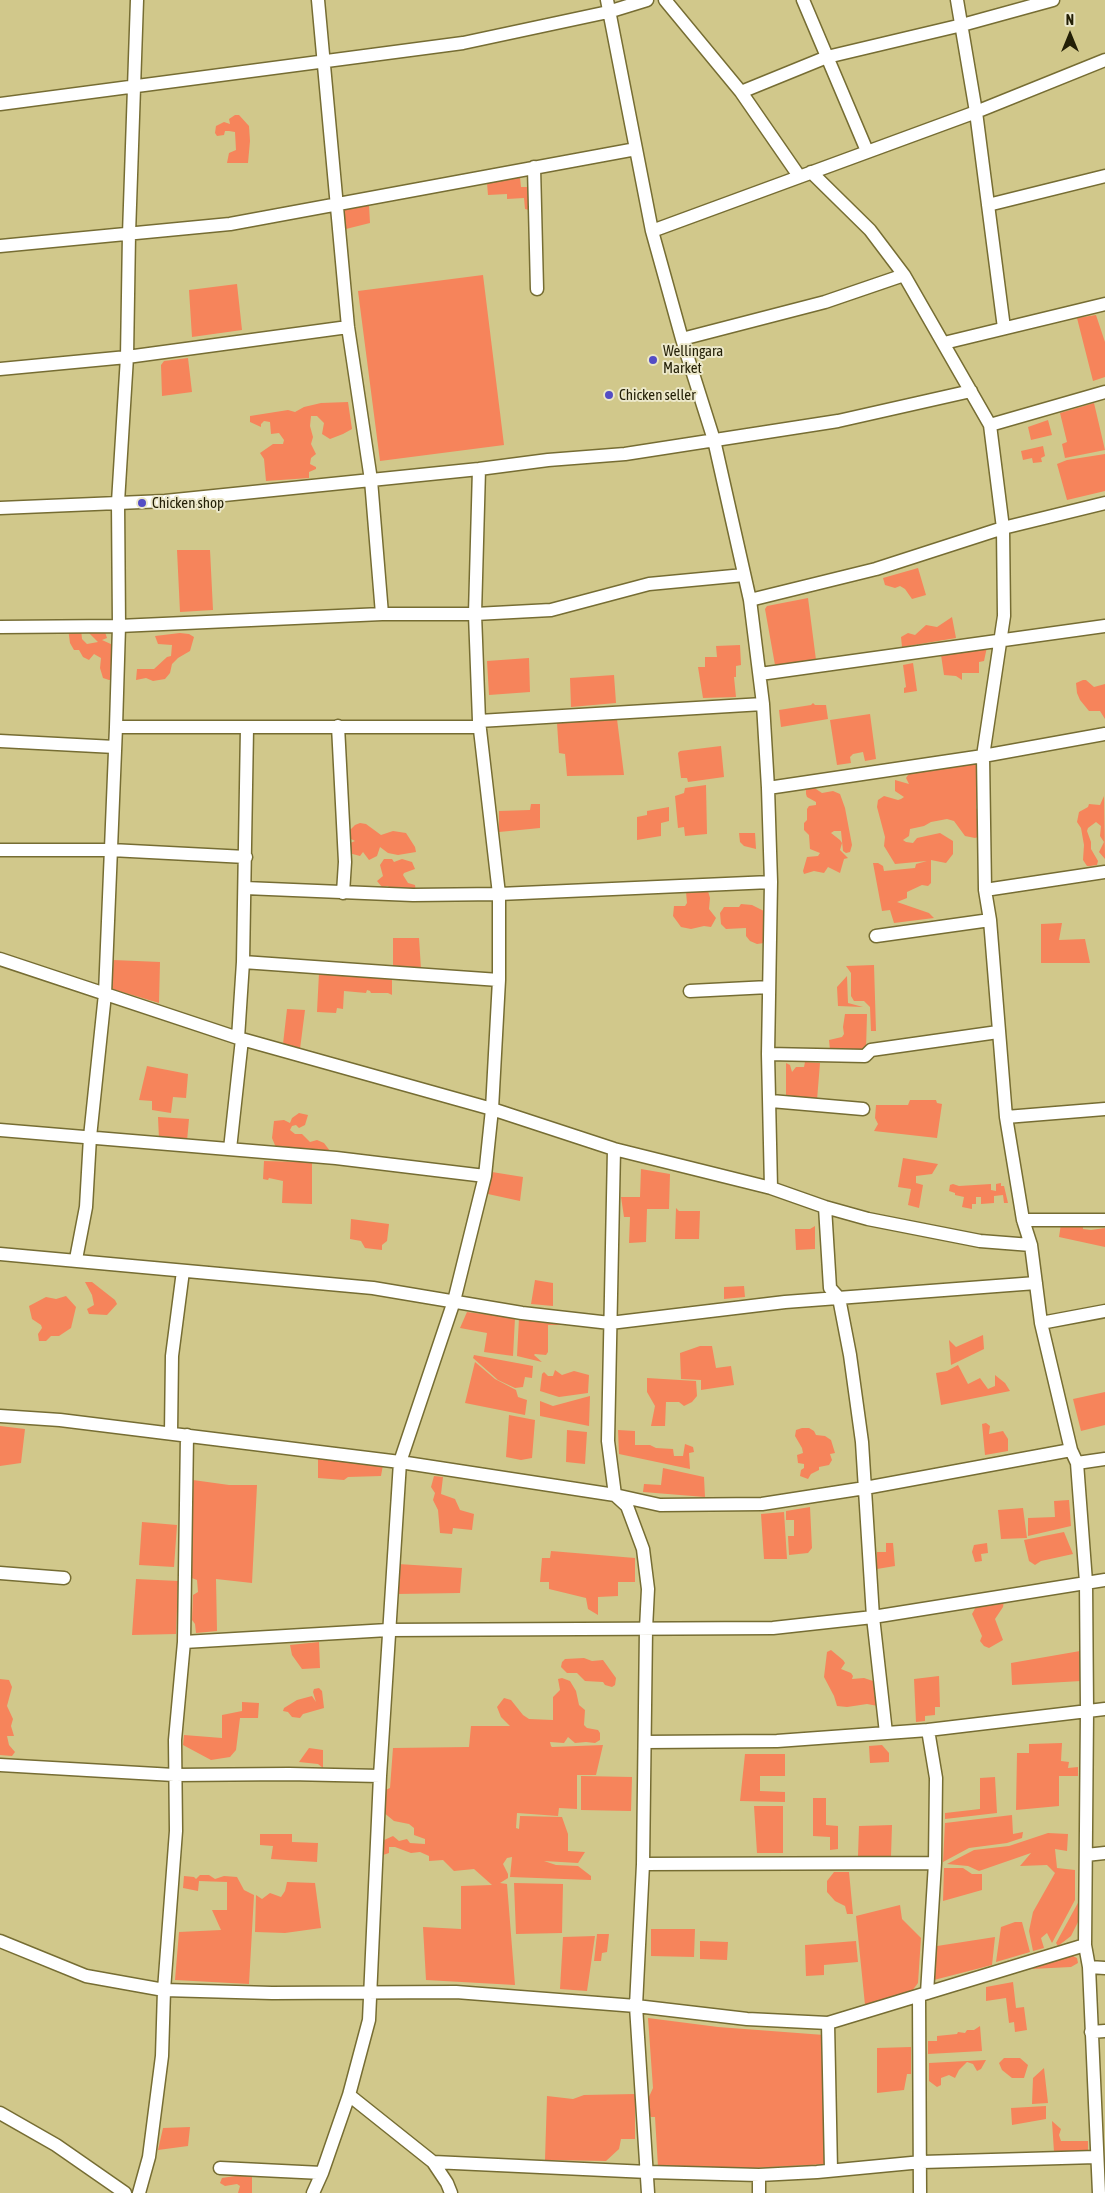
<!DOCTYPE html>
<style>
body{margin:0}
#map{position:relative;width:1105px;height:2193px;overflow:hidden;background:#d1c88b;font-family:"Asap Condensed",sans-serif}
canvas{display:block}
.north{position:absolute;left:1045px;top:10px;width:50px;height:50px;-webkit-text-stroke:4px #ece8ca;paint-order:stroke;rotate:0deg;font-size:14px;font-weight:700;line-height:20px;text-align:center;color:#231f06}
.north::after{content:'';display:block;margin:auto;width:18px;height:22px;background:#231f06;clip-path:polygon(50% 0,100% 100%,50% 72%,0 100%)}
</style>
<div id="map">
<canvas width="1105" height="2193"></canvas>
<div class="north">N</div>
</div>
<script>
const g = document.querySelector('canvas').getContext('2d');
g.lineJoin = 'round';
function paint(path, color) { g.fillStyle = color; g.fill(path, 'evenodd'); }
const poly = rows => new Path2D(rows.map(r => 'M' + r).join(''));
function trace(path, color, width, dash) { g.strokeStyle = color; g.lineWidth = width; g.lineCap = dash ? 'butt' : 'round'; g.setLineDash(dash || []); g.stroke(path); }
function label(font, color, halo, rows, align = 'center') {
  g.font = font + ' "Asap Condensed",sans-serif'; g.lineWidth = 4; g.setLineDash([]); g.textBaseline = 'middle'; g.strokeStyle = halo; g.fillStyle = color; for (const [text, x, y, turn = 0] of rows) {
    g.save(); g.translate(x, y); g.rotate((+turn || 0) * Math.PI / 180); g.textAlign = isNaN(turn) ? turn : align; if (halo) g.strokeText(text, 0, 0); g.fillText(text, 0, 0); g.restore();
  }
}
const green = poly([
 [235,115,239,115,249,126,250,141,248,163,227,163,229,153,236,150,235,132,229,131,225,131,224,135,217,136,215,133,216,126,224,122,230,124,229,119],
 [520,177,521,187,528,187,529,210,525,209,524,198,507,199,507,194,488,195,487,183],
 [369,205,370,223,346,229,344,210],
 [483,275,504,445,380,461,358,291],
 [237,284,242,330,192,337,189,290],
 [1096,315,1105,342,1105,377,1093,381,1077,318],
 [188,358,192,392,162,396,161,365,164,361],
 [348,402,352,429,343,434,330,439,322,434,324,423,317,416,311,416,310,426,313,437,311,444,316,454,311,458,310,464,316,467,316,469,309,472,309,478,266,481,264,459,260,453,273,444,283,444,284,440,279,433,271,434,270,422,264,421,261,424,261,427,250,422,250,416,288,410,295,412,304,407,321,403],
 [1094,403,1105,450,1065,458,1062,444,1067,442,1060,413],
 [1048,420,1052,435,1031,440,1028,427],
 [1043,446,1045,456,1041,458,1042,462,1033,463,1032,458,1023,460,1021,451],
 [1105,454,1105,491,1067,500,1057,464,1067,460],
 [177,550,210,550,213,610,180,612],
 [918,568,926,595,912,599,905,589,900,586,895,588,885,585,883,578],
 [808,598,816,660,775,665,765,609,767,606],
 [952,617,956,638,902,647,901,637,908,633,915,635,926,625,937,627],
 [68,628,81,629,82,639,87,644,98,642,89,633,89,629,105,632,107,638,102,640,113,645,111,653,124,666,123,677,109,680,103,678,100,668,101,658,94,654,89,660,83,657,79,650,74,650,70,643],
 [180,633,189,634,194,637,190,651,178,658,172,664,170,673,165,679,153,681,146,678,136,680,137,669,154,669,167,657,171,656,172,645,158,644,155,636],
 [740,645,741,665,736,666,736,677,734,677,736,697,703,698,698,667,705,667,705,657,717,657,716,646],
 [987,647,984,661,979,662,979,673,962,673,962,680,956,676,944,675,941,655],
 [529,658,530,692,489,695,487,661],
 [913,663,917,691,904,693,904,688,906,687,903,665],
 [614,675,616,703,571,707,570,678],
 [1083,680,1086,680,1094,687,1105,684,1105,719,1100,711,1089,711,1080,700,1077,693,1076,683],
 [813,703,815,705,826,705,828,719,781,727,779,710,811,705],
 [870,714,876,759,865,761,863,752,853,754,850,757,851,763,837,765,830,720],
 [617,719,624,775,567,776,565,754,559,753,557,723],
 [721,746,724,777,688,782,687,778,681,778,678,753,680,751],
 [975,763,977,766,978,780,976,808,982,817,978,837,975,838,965,836,954,821,947,819,931,822,924,826,910,829,909,836,903,840,906,842,913,843,917,838,940,833,953,841,953,854,946,863,931,860,931,883,928,886,922,885,907,892,907,898,897,902,929,913,934,918,894,923,890,910,882,911,873,863,878,863,883,866,884,871,915,868,916,864,927,861,895,864,884,846,885,837,877,807,878,800,884,796,898,800,901,799,904,797,895,791,895,780,909,784,906,778,910,772],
 [706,785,707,834,685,836,684,827,678,828,675,796,684,793,685,788],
 [813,787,822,793,833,791,840,794,845,808,852,845,850,852,846,853,843,851,841,831,834,831,831,833,840,840,842,843,840,850,848,858,844,859,840,873,828,867,824,873,814,871,804,874,803,871,807,857,818,856,820,853,810,849,809,835,804,830,804,823,807,820,807,809,809,806,816,805,816,802,807,797,806,794,806,790],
 [1104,796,1105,859,1099,852,1104,842,1100,836,1101,826,1096,822,1088,828,1087,831,1091,842,1091,849,1098,861,1097,865,1090,866,1087,866,1083,860,1084,845,1081,828,1077,822,1079,812,1088,807,1089,804,1100,805],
 [531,804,540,804,540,828,499,832,499,811,530,810],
 [669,807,669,821,661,823,661,836,637,840,637,817,647,815,647,811],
 [360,823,366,824,381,835,393,831,406,833,415,847,416,852,398,855,388,853,380,847,377,856,369,860,363,852,360,856,349,853,348,844,355,841,349,838,350,830,355,825],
 [739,833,755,833,756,849,744,846,740,842],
 [384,859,392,859,394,862,402,859,412,862,415,869,404,873,403,875,408,883,415,885,416,892,391,890,388,886,382,887,377,881,383,876,380,865],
 [693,888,708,891,710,898,709,909,716,918,711,927,704,926,691,929,681,927,673,916,674,906,685,906,687,903,686,892],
 [741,904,752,905,766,912,764,943,757,944,750,941,746,936,746,928,726,929,721,924,720,913,724,907,739,907],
 [1062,923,1059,940,1085,939,1090,963,1041,963,1041,924],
 [393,938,419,938,421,969,393,967],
 [113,960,160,962,159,1003,112,989],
 [874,965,876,1031,871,1031,870,1007,864,1001,854,1001,851,996,851,973,846,966],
 [319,973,392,979,392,995,388,993,371,993,370,991,367,990,366,993,344,991,343,1009,337,1008,336,1013,317,1012],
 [847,976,848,1003,863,1007,838,1006,837,987],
 [287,1009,305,1010,300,1049,283,1044],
 [845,1014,867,1014,866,1050,830,1050,829,1040,842,1037,844,1034,843,1027],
 [805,1062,820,1063,817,1100,786,1095,786,1063,790,1065,792,1072,796,1067,804,1067],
 [147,1066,188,1074,186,1098,173,1097,171,1113,152,1110,152,1101,139,1100],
 [910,1100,936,1100,937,1103,942,1104,937,1138,874,1131,878,1124,875,1118,876,1105,908,1105],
 [299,1113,308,1115,305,1125,299,1128,296,1125,292,1126,290,1130,295,1134,302,1134,310,1142,317,1140,324,1143,330,1151,328,1156,309,1162,312,1162,312,1204,282,1203,283,1181,269,1178,268,1180,263,1179,264,1161,303,1162,277,1150,272,1138,274,1121,284,1120,290,1123,292,1118],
 [158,1117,189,1119,187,1141,159,1139],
 [903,1158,938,1164,932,1174,916,1176,916,1183,923,1185,919,1208,908,1205,911,1189,898,1187],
 [641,1169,670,1174,669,1209,647,1209,646,1242,629,1243,630,1217,624,1217,621,1197,640,1197],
 [492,1172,523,1177,520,1201,488,1194],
 [1001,1183,1001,1186,1004,1186,1008,1203,1004,1203,1003,1195,994,1196,994,1203,981,1204,981,1197,976,1197,976,1204,972,1204,972,1209,962,1207,964,1197,955,1195,955,1193,949,1191,950,1185,953,1184,959,1186,991,1184,991,1190,996,1191,996,1184],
 [676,1208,679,1211,700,1211,699,1239,675,1239],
 [351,1219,389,1224,387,1241,382,1245,382,1250,365,1248,361,1241,350,1239],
 [1061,1224,1083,1225,1083,1229,1091,1230,1105,1228,1105,1247,1059,1237],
 [815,1226,815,1249,796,1250,795,1229,810,1229],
 [535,1280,553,1283,553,1306,531,1304],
 [85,1282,92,1282,115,1300,117,1304,107,1315,89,1314,87,1309,94,1305,92,1295],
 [744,1286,745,1297,724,1299,724,1287],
 [66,1296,76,1307,71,1328,59,1336,51,1336,46,1341,39,1341,38,1334,42,1328,41,1325,32,1319,29,1306,46,1297,56,1299],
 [467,1312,515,1318,513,1356,484,1352,487,1333,460,1328],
 [519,1318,569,1323,569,1325,548,1325,548,1352,546,1355,535,1354,534,1355,542,1362,517,1356],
 [983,1335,984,1349,951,1365,949,1340,956,1347],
 [700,1346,712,1346,716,1368,731,1366,734,1385,701,1390,701,1380,681,1379,680,1353],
 [474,1355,533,1366,532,1378,525,1377,523,1387,515,1388,498,1380,473,1358],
 [475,1362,495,1379,516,1390,518,1397,527,1400,525,1415,465,1403],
 [958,1365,968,1384,980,1378,988,1389,995,1386,995,1375,1005,1383,1010,1391,941,1405,936,1373,947,1371],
 [555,1370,562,1375,574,1371,589,1375,588,1393,559,1397,540,1391,542,1374,544,1372,548,1376,553,1376],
 [647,1378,696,1381,697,1396,692,1402,684,1406,679,1402,666,1402,665,1426,651,1426,655,1406,647,1392],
 [1105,1392,1105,1425,1081,1431,1073,1399],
 [590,1396,589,1426,540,1416,540,1401,553,1406],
 [509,1415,535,1420,532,1458,521,1460,506,1457],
 [986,1423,990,1426,989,1434,1003,1431,1008,1439,1008,1451,985,1455,982,1424],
 [0,1426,25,1429,21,1463,0,1466],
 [802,1428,809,1428,814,1431,816,1435,825,1436,831,1440,835,1453,830,1454,832,1460,829,1465,819,1467,819,1470,811,1474,808,1479,800,1476,801,1470,804,1468,804,1464,798,1463,797,1455,803,1453,802,1448,795,1436,796,1430],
 [567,1430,587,1432,585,1464,566,1462],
 [618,1430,635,1431,635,1445,650,1445,656,1448,673,1449,674,1456,683,1456,685,1444,693,1447,694,1452,689,1453,690,1469,619,1454],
 [318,1456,383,1465,381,1476,348,1477,344,1480,318,1478],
 [663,1468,704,1477,705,1497,643,1492,644,1484,661,1485],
 [434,1476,443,1477,441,1494,455,1499,460,1510,474,1514,472,1530,453,1528,452,1534,440,1533,438,1510,433,1500,435,1493,431,1487],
 [193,1480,229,1485,257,1485,252,1583,216,1579,217,1631,196,1633,195,1624,192,1620,193,1595,198,1592,197,1580,189,1577,186,1568],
 [1069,1500,1071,1526,1028,1536,1028,1518,1055,1517,1054,1501],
 [810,1507,812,1548,808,1553,789,1555,788,1536,794,1536,794,1520,786,1520,786,1511],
 [1023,1508,1027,1538,1001,1539,998,1510],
 [784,1512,787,1559,764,1559,761,1514],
 [142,1522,177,1525,174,1567,139,1565],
 [1064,1532,1073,1554,1041,1561,1035,1565,1029,1561,1024,1540],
 [886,1543,893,1543,895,1566,877,1569,877,1552,886,1552],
 [987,1543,988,1553,981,1554,982,1561,975,1562,972,1552,974,1545],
 [551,1551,635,1558,635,1582,618,1582,618,1596,598,1597,598,1615,588,1609,586,1598,549,1589,549,1582,540,1582,542,1558,550,1558],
 [398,1564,462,1568,460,1593,397,1594],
 [136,1579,178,1581,176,1634,132,1635],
 [1004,1601,1003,1607,995,1619,1003,1640,989,1648,984,1646,980,1641,982,1636,972,1614,977,1605],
 [319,1642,320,1668,302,1669,292,1655,290,1645],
 [831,1650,843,1660,845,1663,841,1669,851,1673,853,1676,852,1679,864,1678,876,1682,878,1706,867,1704,847,1707,837,1706,834,1696,824,1677,827,1652],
 [1080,1651,1081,1681,1012,1685,1011,1663],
 [584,1658,592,1661,603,1660,616,1678,615,1685,612,1687,605,1685,603,1682,585,1681,577,1673,567,1673,561,1667,562,1662,565,1659],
 [939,1676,940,1707,935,1707,935,1715,925,1716,925,1721,916,1722,914,1679],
 [562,1678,570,1681,576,1691,579,1705,585,1710,584,1725,587,1728,598,1730,600,1733,600,1740,595,1743,586,1742,575,1743,568,1737,564,1743,550,1742,551,1746,552,1747,603,1745,596,1775,577,1775,577,1809,559,1808,558,1816,517,1813,516,1828,519,1829,520,1816,562,1817,568,1834,568,1851,585,1852,578,1863,544,1861,556,1865,578,1866,591,1876,591,1880,510,1877,512,1857,507,1858,503,1864,508,1874,508,1878,500,1883,507,1884,515,1985,426,1980,423,1927,461,1929,461,1886,492,1885,474,1869,454,1871,443,1860,429,1861,429,1856,420,1852,411,1853,395,1847,389,1847,389,1853,383,1855,381,1852,382,1841,393,1836,399,1841,407,1839,410,1843,425,1844,425,1839,414,1835,414,1828,409,1824,394,1821,383,1812,383,1791,390,1788,393,1748,469,1747,471,1726,510,1726,501,1717,497,1707,504,1698,511,1700,523,1715,529,1719,553,1720,553,1697,560,1690,558,1679],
 [0,1679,9,1680,12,1687,7,1706,13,1719,11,1726,14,1736,7,1736,9,1745,15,1752,12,1756,0,1755],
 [319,1688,322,1691,324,1708,303,1714,300,1718,292,1717,288,1712,283,1711,284,1708,297,1700,312,1696,316,1702,313,1692,314,1689],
 [242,1702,259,1703,258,1718,240,1718,236,1750,230,1757,211,1760,183,1745,184,1735,222,1738,222,1715,242,1711],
 [1062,1743,1061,1761,1069,1762,1068,1768,1078,1767,1078,1776,1059,1776,1059,1806,1016,1810,1017,1753,1029,1753,1029,1744],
 [882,1745,889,1753,889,1762,870,1763,869,1746],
 [309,1748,323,1750,323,1768,318,1764,299,1762],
 [745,1754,785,1754,785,1776,760,1776,760,1791,785,1792,785,1802,740,1801],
 [581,1776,632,1777,631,1811,581,1810],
 [995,1777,997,1813,945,1819,945,1813,980,1809,980,1778],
 [813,1798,826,1798,826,1825,838,1826,838,1849,830,1850,830,1837,813,1836],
 [754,1806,783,1806,783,1853,757,1853],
 [1012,1815,1013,1834,1023,1832,1022,1838,1007,1843,969,1848,943,1862,945,1823],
 [892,1825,891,1856,858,1856,859,1826],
 [1048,1833,1068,1834,1067,1851,1055,1849,1057,1868,1075,1870,1075,1900,1052,1943,1047,1933,1041,1938,1044,1948,1033,1951,1029,1931,1033,1912,1055,1873,1047,1865,1020,1866,1031,1853,979,1871,968,1866,947,1864,974,1850,1009,1846],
 [260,1834,292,1834,292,1842,318,1843,317,1862,271,1859,273,1846,260,1845],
 [944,1868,963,1868,972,1874,982,1874,982,1890,943,1901],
 [834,1872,849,1872,853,1914,847,1914,845,1906,835,1901,827,1892,827,1881],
 [200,1875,209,1875,215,1879,224,1876,237,1877,244,1890,254,1895,249,1984,175,1980,179,1932,221,1930,212,1910,227,1910,227,1882,199,1881,198,1891,183,1888,184,1876,194,1877,196,1879],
 [287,1882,315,1883,321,1928,285,1933,255,1932,256,1895,262,1899,270,1893,281,1897,285,1891],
 [514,1883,563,1884,562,1933,516,1934],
 [1079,1887,1083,1887,1080,1918,1071,1936,1058,1946,1056,1943,1079,1901],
 [900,1905,902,1919,921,1938,918,1983,912,1991,865,2005,856,1916],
 [1015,1922,1022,1922,1030,1952,996,1962,1001,1927],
 [651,1929,695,1929,694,1957,651,1956],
 [597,1934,609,1934,607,1952,602,1953,601,1961,594,1961],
 [595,1936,587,1991,560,1989,563,1937],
 [995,1937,992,1965,934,1980,937,1946],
 [700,1941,728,1942,727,1960,700,1959],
 [856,1941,858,1962,824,1965,824,1975,806,1976,805,1945],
 [1071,1955,1077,1958,1078,1963,1071,1967,1031,1969],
 [1013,1982,1016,2008,1024,2007,1027,2030,1015,2032,1014,2022,1009,2023,1006,1998,986,2001,986,1987],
 [648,2018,718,2027,824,2035,828,2164,713,2170,658,2167,655,2117,651,2117,649,2114,648,2099,653,2088],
 [980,2026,982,2051,928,2054,928,2041,937,2041,937,2036,957,2034,958,2032,965,2033,967,2030,974,2030],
 [911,2047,911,2074,907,2074,904,2090,877,2093,877,2048],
 [1004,2058,1020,2058,1028,2065,1024,2078,1012,2078,1002,2070,999,2063],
 [986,2060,981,2069,977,2071,973,2064,967,2062,959,2070,955,2078,949,2075,941,2078,941,2085,937,2087,929,2081,929,2063],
 [1044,2068,1048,2103,1032,2104,1033,2078],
 [635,2094,635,2139,621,2139,619,2149,606,2161,545,2160,547,2096,573,2099,584,2095],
 [1046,2106,1046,2119,1012,2125,1011,2108],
 [1052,2121,1061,2129,1059,2135,1061,2141,1088,2141,1088,2150,1054,2152],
 [190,2127,188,2146,158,2150,163,2128],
 [239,2172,252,2174,252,2193,238,2193,240,2186,237,2184,225,2186,220,2183,222,2178,235,2176]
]);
const street = poly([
 [318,0,348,327,371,480,382,614],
 [607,0,652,231,682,339,714,440,750,600,763,704,768,788,771,882,768,1054,771,1188],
 [665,0,741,92,799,176],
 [803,0,867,151],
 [957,0,976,112,1004,328],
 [741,92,827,57,962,25,1053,0],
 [0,104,463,43,608,12,647,0],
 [534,167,537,289],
 [811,172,870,230,904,275,990,425,1003,528,1004,616,983,756,985,890,990,920,1006,1117,1023,1220,1031,1245,1041,1323,1071,1450,1077,1463,1086,1582,1087,1711,1085,1945,1089,1967,1099,2193],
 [988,205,1105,176],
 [652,231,976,112,1105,60],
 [0,246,230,224,636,149],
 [682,339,825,302,904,275],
 [944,343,1105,304],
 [0,369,127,357,348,327],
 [990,425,1105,392],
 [0,508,165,501,479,469,548,460,625,454,838,421,971,391],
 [750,600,876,569,1003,528,1105,503],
 [0,627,119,626,382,614,475,614,551,610,649,584,744,575],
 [760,674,1105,626],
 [479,721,763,704],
 [338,726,345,862,343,893],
 [116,727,479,727],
 [0,741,115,747],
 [768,788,983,756,1105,734],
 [0,850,111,850,246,857],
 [245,888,413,895,499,894,771,882],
 [985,890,1105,872],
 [876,936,990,920],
 [0,959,238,1038,492,1109,614,1149,771,1188,825,1207,868,1219,980,1241,1031,1245],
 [243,962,499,980],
 [690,991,769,987],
 [238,1038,243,962,247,728],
 [768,1054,865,1056,871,1050,998,1032],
 [771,1101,863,1109],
 [1006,1117,1105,1109],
 [0,1130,336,1158,485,1176],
 [230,1149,242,1039],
 [614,1149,608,1441,615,1495,627,1506,643,1549,648,1589,646,1629,643,1864,636,2006,648,2193],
 [825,1207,830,1288,839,1298,850,1355,862,1442,873,1617,886,1733],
 [1023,1220,1105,1220],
 [0,1254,373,1288,522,1313,610,1323,785,1302,1036,1283],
 [76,1259,86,1207,90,1137,105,994,116,727,119,626,118,502,127,357,129,234,137,0],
 [1041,1323,1105,1311],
 [0,1416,60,1420,400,1462,615,1495,660,1505,762,1504,865,1488,1071,1450],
 [171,1433,172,1356,183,1271],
 [1077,1463,1105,1459],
 [0,1573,64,1578],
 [184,1642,187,1435],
 [645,1742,777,1741,928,1730,1105,1709],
 [0,1765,174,1775,289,1774,380,1776],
 [1086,1855,1105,1853],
 [643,1864,935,1863],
 [0,1941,86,1976,164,1990,272,1993,456,1992,636,2006,747,2019,828,2023,1085,1945],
 [1089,1967,1105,1968],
 [927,1993,935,1863,936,1778,928,1730],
 [919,1996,920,2193],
 [828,2023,831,2170],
 [1091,2032,1105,2031],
 [349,2095,433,2162,447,2183,451,2193],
 [0,2113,56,2145,125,2193],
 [433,2162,648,2172,759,2175,817,2172,922,2162,1096,2157],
 [220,2168,322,2173],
 [759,2175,759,2193],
 [139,2193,149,2157,162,2056,164,1990,176,1831,175,1740,184,1642,388,1630,773,1628,873,1617,1105,1580],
 [313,2193,322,2173,349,2095,369,2020,380,1776,400,1462,454,1301,485,1176,492,1109,499,980,499,894,479,721,475,614,479,469]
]);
const markers = [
 [653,360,5,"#544dc5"],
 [609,395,5,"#544dc5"],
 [142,503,5,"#544dc5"]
];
const poiNames = [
 ["Wellingara",663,351],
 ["Market",663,368],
 ["Chicken seller",619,395],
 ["Chicken shop",152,503]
];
paint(green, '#f6845b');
trace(street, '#766d33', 15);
trace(street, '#fff', 12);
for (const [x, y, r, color] of markers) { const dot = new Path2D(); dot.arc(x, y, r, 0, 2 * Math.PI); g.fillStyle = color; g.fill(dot); trace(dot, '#ece8ca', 2); }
label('15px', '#231f06', '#ece8ca', poiNames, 'left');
</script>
